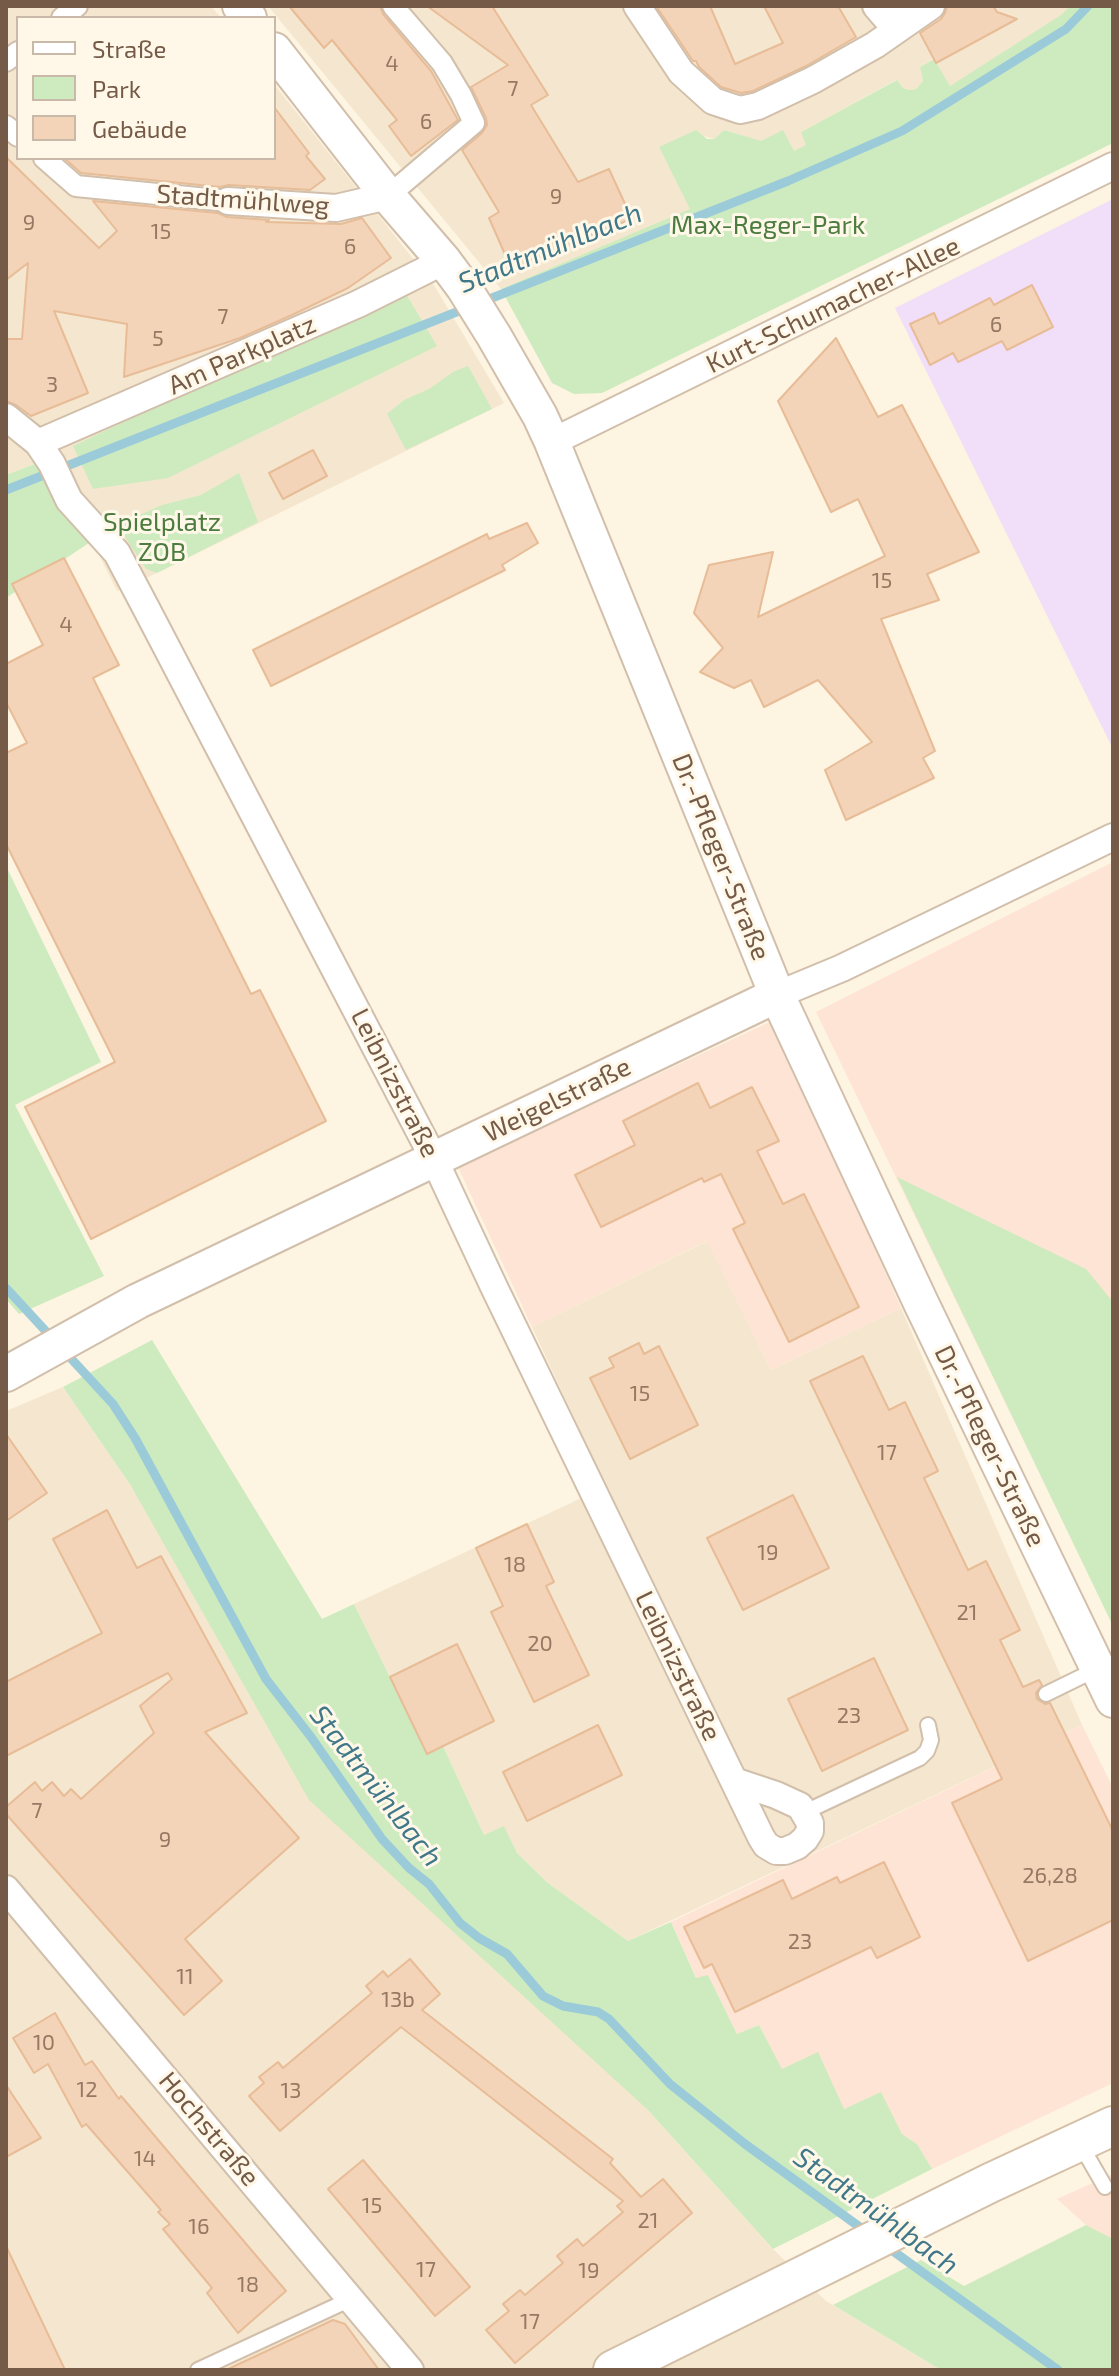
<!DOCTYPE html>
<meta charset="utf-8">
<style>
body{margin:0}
#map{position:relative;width:1119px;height:2376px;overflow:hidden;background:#fdf4e1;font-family:"Exo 2",sans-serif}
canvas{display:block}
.frame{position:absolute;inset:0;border:8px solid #755b47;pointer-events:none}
.legend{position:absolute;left:16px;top:16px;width:260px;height:144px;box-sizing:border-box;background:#fff8e8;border:2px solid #c8b9a8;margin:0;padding:10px 14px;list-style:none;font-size:24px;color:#755b47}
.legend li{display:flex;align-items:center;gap:16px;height:40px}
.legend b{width:40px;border:2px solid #c8b9a8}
</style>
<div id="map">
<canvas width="1119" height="2376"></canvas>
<div class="frame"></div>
<ul class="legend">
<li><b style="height:10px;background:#fff"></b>Straße</li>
<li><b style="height:22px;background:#ceebbf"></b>Park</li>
<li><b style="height:22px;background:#f4d4b8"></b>Gebäude</li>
</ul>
</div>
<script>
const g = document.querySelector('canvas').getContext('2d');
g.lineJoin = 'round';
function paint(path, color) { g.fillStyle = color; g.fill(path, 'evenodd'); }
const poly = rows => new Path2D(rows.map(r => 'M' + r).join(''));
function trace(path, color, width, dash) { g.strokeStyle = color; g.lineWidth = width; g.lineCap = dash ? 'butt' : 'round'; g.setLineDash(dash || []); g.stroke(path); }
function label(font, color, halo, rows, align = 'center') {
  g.font = font + ' "Exo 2",sans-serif'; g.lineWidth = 6; g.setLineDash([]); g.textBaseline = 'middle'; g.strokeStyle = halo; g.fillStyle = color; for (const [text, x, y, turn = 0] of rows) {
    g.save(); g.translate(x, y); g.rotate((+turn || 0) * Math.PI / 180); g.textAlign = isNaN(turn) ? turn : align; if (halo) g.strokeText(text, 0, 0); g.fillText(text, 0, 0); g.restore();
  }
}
const residential = poly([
 [6,6,211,6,221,18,18,18,18,158,274,158,274,84,434,285,504,403,157,573,117,591,92,541,40,462,6,475],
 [268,6,1070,6,1062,15,949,87,933,59,920,67,923,81,916,89,909,90,903,88,896,80,801,132,807,145,794,152,724,130,714,139,700,135,659,147,691,209,501,289],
 [708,1241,771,1370,901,1308,1082,1725,628,1941,548,1883,517,1853,504,1827,484,1835,443,1746,427,1754,354,1604,571,1503,605,1485,532,1327],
 [63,1387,131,1486,648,2110,773,2249,826,2301,941,2370,6,2370,6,1411]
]);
const commercial = poly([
 [1113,862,1113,1625,816,1012],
 [774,1020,901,1308,771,1370,707,1241,532,1327,458,1167],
 [1082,1725,1113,1788,1113,2083,932,2169,917,2144,902,2134,881,2093,844,2109,782,2070,759,2025,737,2034,708,1975,697,1979,671,1922],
 [1113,2174,1113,2240,1086,2225,1057,2199]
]);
const education = poly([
 [1113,199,1113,749,895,308]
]);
const green = poly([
 [1070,6,1113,6,1113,143,602,393,574,394,552,383,501,289,690,209,659,147,696,130,707,139,714,139,724,130,761,141,783,130,794,151,806,145,801,132,897,80,903,88,909,90,916,89,923,81,920,67,934,59,950,86,1061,15],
 [403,289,437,346,168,478,93,489,73,446],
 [468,366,492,409,406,450,387,414,404,400,429,389,453,372],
 [40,462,92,541,6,598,6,475],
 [239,473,258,522,157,573,146,569,117,525,162,505,201,495],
 [6,866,101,1062,15,1105,104,1276,19,1314,6,1299],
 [897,1177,1086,1269,1113,1302,1113,1626],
 [152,1340,322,1619,354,1604,427,1753,443,1746,484,1835,504,1826,517,1853,548,1883,628,1941,671,1922,696,1978,708,1975,737,2034,759,2025,782,2069,818,2052,844,2109,881,2092,902,2134,917,2144,932,2169,773,2249,648,2110,309,1800,131,1486,63,1387],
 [1086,2225,1113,2239,1113,2370,941,2370,833,2305,921,2260,964,2286]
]);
const stream = poly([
 [6,490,788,181,902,131,1066,29,1088,6],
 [6,1288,113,1404,135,1438,266,1679,311,1737,382,1839,409,1868,429,1884,460,1923,479,1938,507,1954,543,1996,563,2006,598,2012,609,2019,670,2084,745,2144,868,2233],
 [886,2246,1058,2370]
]);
const building = poly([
 [289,6,380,6,383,14,431,71,458,120,411,156,389,126,397,120,332,40,324,48,289,6],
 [427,6,492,6,548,95,531,105,578,182,609,169,632,219,511,268,489,218,499,212,462,150,482,133,487,125,486,118,471,87,508,65,427,6],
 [656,6,710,6,735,64,783,43,764,6,838,6,856,37,806,66,753,91,741,93,721,87,699,67,696,61,693,61,656,6],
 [947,6,993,6,997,12,1017,19,936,63,920,33,941,19,945,13,947,6],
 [274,107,309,153,306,156,325,179,310,190,229,185,220,187,81,173,64,158,274,158,274,107],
 [6,157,99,248,117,231,93,201,218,213,227,217,269,220,266,222,341,224,362,218,391,258,348,288,292,315,240,338,124,377,127,324,54,311,88,393,31,416,16,405,6,401,6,339,22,339,28,263,6,280,6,157],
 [1032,285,1053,327,1007,350,1002,341,958,362,953,353,930,365,910,324,934,313,939,324,990,298,994,305,1032,285],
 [836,338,878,417,902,405,979,552,927,574,939,600,881,619,935,751,923,758,934,778,846,820,825,770,872,742,818,680,764,707,751,680,734,688,700,672,723,648,694,613,709,565,773,552,758,617,885,556,858,499,831,512,778,401,836,338],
 [313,450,327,476,283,499,269,473,313,450],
 [527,523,538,543,502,565,505,570,271,686,253,650,487,534,489,539,527,523],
 [64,558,119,665,93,678,251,994,260,990,326,1121,91,1239,25,1107,115,1062,6,844,6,753,27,743,6,702,6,664,43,645,12,584,64,558],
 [698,1083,710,1108,752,1087,779,1141,757,1151,783,1204,804,1194,859,1307,789,1342,733,1229,745,1223,721,1174,704,1182,702,1178,601,1227,575,1175,635,1145,623,1121,698,1083],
 [639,1343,644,1354,659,1346,698,1425,630,1459,590,1378,614,1367,609,1358,639,1343],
 [863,1356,889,1410,905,1402,938,1471,924,1478,968,1570,986,1561,1020,1630,1000,1640,1023,1687,1039,1680,1042,1685,1036,1693,1037,1699,1045,1704,1050,1703,1113,1831,1113,1920,1028,1961,952,1803,1002,1779,810,1381,863,1356],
 [6,1434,47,1493,6,1521,6,1434],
 [793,1495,829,1568,743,1610,707,1538,793,1495],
 [107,1510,137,1568,161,1556,247,1713,205,1732,299,1838,185,1939,222,1981,184,2015,6,1814,6,1807,35,1782,42,1791,52,1782,64,1796,71,1789,81,1799,154,1733,140,1706,172,1679,168,1673,6,1756,6,1682,102,1633,53,1539,107,1510],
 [527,1524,554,1582,546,1586,589,1675,534,1702,491,1612,503,1606,476,1548,527,1524],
 [457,1644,494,1721,427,1754,390,1677,457,1644],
 [874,1658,908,1730,822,1771,788,1699,874,1658],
 [598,1725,622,1775,527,1821,503,1772,598,1725],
 [884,1862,920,1937,877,1958,871,1947,735,2012,712,1964,704,1968,684,1927,783,1880,792,1899,837,1877,840,1883,884,1862],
 [410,1959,440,1994,422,2010,613,2159,610,2163,641,2197,663,2179,692,2213,515,2363,486,2330,509,2311,503,2304,520,2290,525,2295,563,2263,557,2256,577,2239,583,2246,623,2212,617,2206,623,2201,401,2027,280,2131,249,2096,264,2083,259,2077,278,2062,283,2068,372,1993,366,1986,383,1971,388,1977,410,1959],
 [55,2013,85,2065,92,2061,119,2099,121,2096,286,2291,238,2333,207,2293,212,2288,163,2229,170,2224,158,2212,161,2210,86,2124,82,2127,48,2064,34,2073,13,2038,55,2013],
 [6,2085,41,2138,6,2157,6,2085],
 [363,2160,470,2287,435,2316,328,2189,363,2160],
 [6,2246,65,2370,6,2370,6,2246],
 [333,2320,345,2324,379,2370,226,2370,333,2320]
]);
const service = poly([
 [1046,1694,1097,1669],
 [805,1812,920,1758,927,1751,931,1740,928,1725],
 [1079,2142,1105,2187],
 [198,2370,351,2299]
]);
const pedestrian = poly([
 [62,18,77,6],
 [6,61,18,52],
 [6,126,18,136],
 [44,158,76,186,228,201],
 [388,196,474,123,461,95,442,63,393,6]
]);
const minor = poly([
 [637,6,681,72,713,101,740,110,758,106,813,80,875,45,931,6],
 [876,6,888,20,916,7],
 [228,201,336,208,388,196],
 [6,417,38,443,52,464,69,500,117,553,146,608,434,1159,494,1287,761,1837,766,1845,776,1851,785,1851,797,1846,805,1839,810,1831,810,1823,800,1806,776,1795,734,1781],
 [552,442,1113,166],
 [38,443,358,304,444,261],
 [777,995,842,968,1113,837],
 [6,1889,410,2370]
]);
const tertiary = poly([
 [240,6,249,18],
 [274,50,388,196,444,261,464,288,494,336,540,416,552,442,777,995,921,1303,1113,1700],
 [6,1374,138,1301,777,995]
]);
const secondary = poly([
 [613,2370,990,2183,1113,2126]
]);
const numberNames = [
 ["4",392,64],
 ["7",513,89],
 ["6",426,122],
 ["9",556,197],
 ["9",29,223],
 ["15",161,232],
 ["6",350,247],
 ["7",223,317],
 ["6",996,325],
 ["5",158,339],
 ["3",52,385],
 ["15",882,581],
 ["4",66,625],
 ["15",640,1394],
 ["17",887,1453],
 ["19",768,1553],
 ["18",515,1565],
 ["21",967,1613],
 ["20",540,1644],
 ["23",849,1716],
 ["7",37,1811],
 ["9",165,1840],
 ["26,28",1050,1876],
 ["23",800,1942],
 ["11",185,1977],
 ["13b",398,2000],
 ["10",44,2043],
 ["12",87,2090],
 ["13",291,2091],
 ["14",145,2159],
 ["15",372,2206],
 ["21",648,2221],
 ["16",199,2227],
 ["17",426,2270],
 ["19",589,2271],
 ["18",248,2285],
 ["17",530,2322]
];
const streetNames = [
 ["Stadtmühlweg",243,200,4],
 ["Kurt-Schumacher-Allee",833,305,-26],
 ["Am Parkplatz",242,355,-24],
 ["Dr.-Pfleger-Straße",721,857,68],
 ["Leibnizstraße",395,1083,63],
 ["Weigelstraße",557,1100,-26],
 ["Dr.-Pfleger-Straße",990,1446,64],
 ["Leibnizstraße",678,1666,64],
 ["Hochstraße",209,2129,50]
];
const parkNames = [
 ["Max-Reger-Park",768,225],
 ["Spielplatz",162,522],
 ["ZOB",162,552]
];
const waterNames = [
 ["Stadtmühlbach",550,248,-22],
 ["Stadtmühlbach",376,1786,52],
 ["Stadtmühlbach",876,2211,36]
];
paint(residential, '#f5e7cf');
paint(commercial, '#fee4d4');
paint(education, '#f1def9');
paint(green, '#ceebbf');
trace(stream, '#9bcbd9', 9);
paint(building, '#f4d4b8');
trace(building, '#e7bc97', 2);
trace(service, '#d1bfab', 18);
trace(pedestrian, '#d1bfab', 24);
trace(minor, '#d1bfab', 30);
trace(tertiary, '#d1bfab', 38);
trace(secondary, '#d4bfa7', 42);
trace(service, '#fff', 14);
trace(pedestrian, '#fff', 20);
trace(minor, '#fff', 26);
trace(tertiary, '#fff', 34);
trace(secondary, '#fff', 38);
label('22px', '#957963', null, numberNames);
label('26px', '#755b47', '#fff8e8', streetNames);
label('26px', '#4c7c3f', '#fff8e8', parkNames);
label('italic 28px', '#40788a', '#fff8e8', waterNames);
</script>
